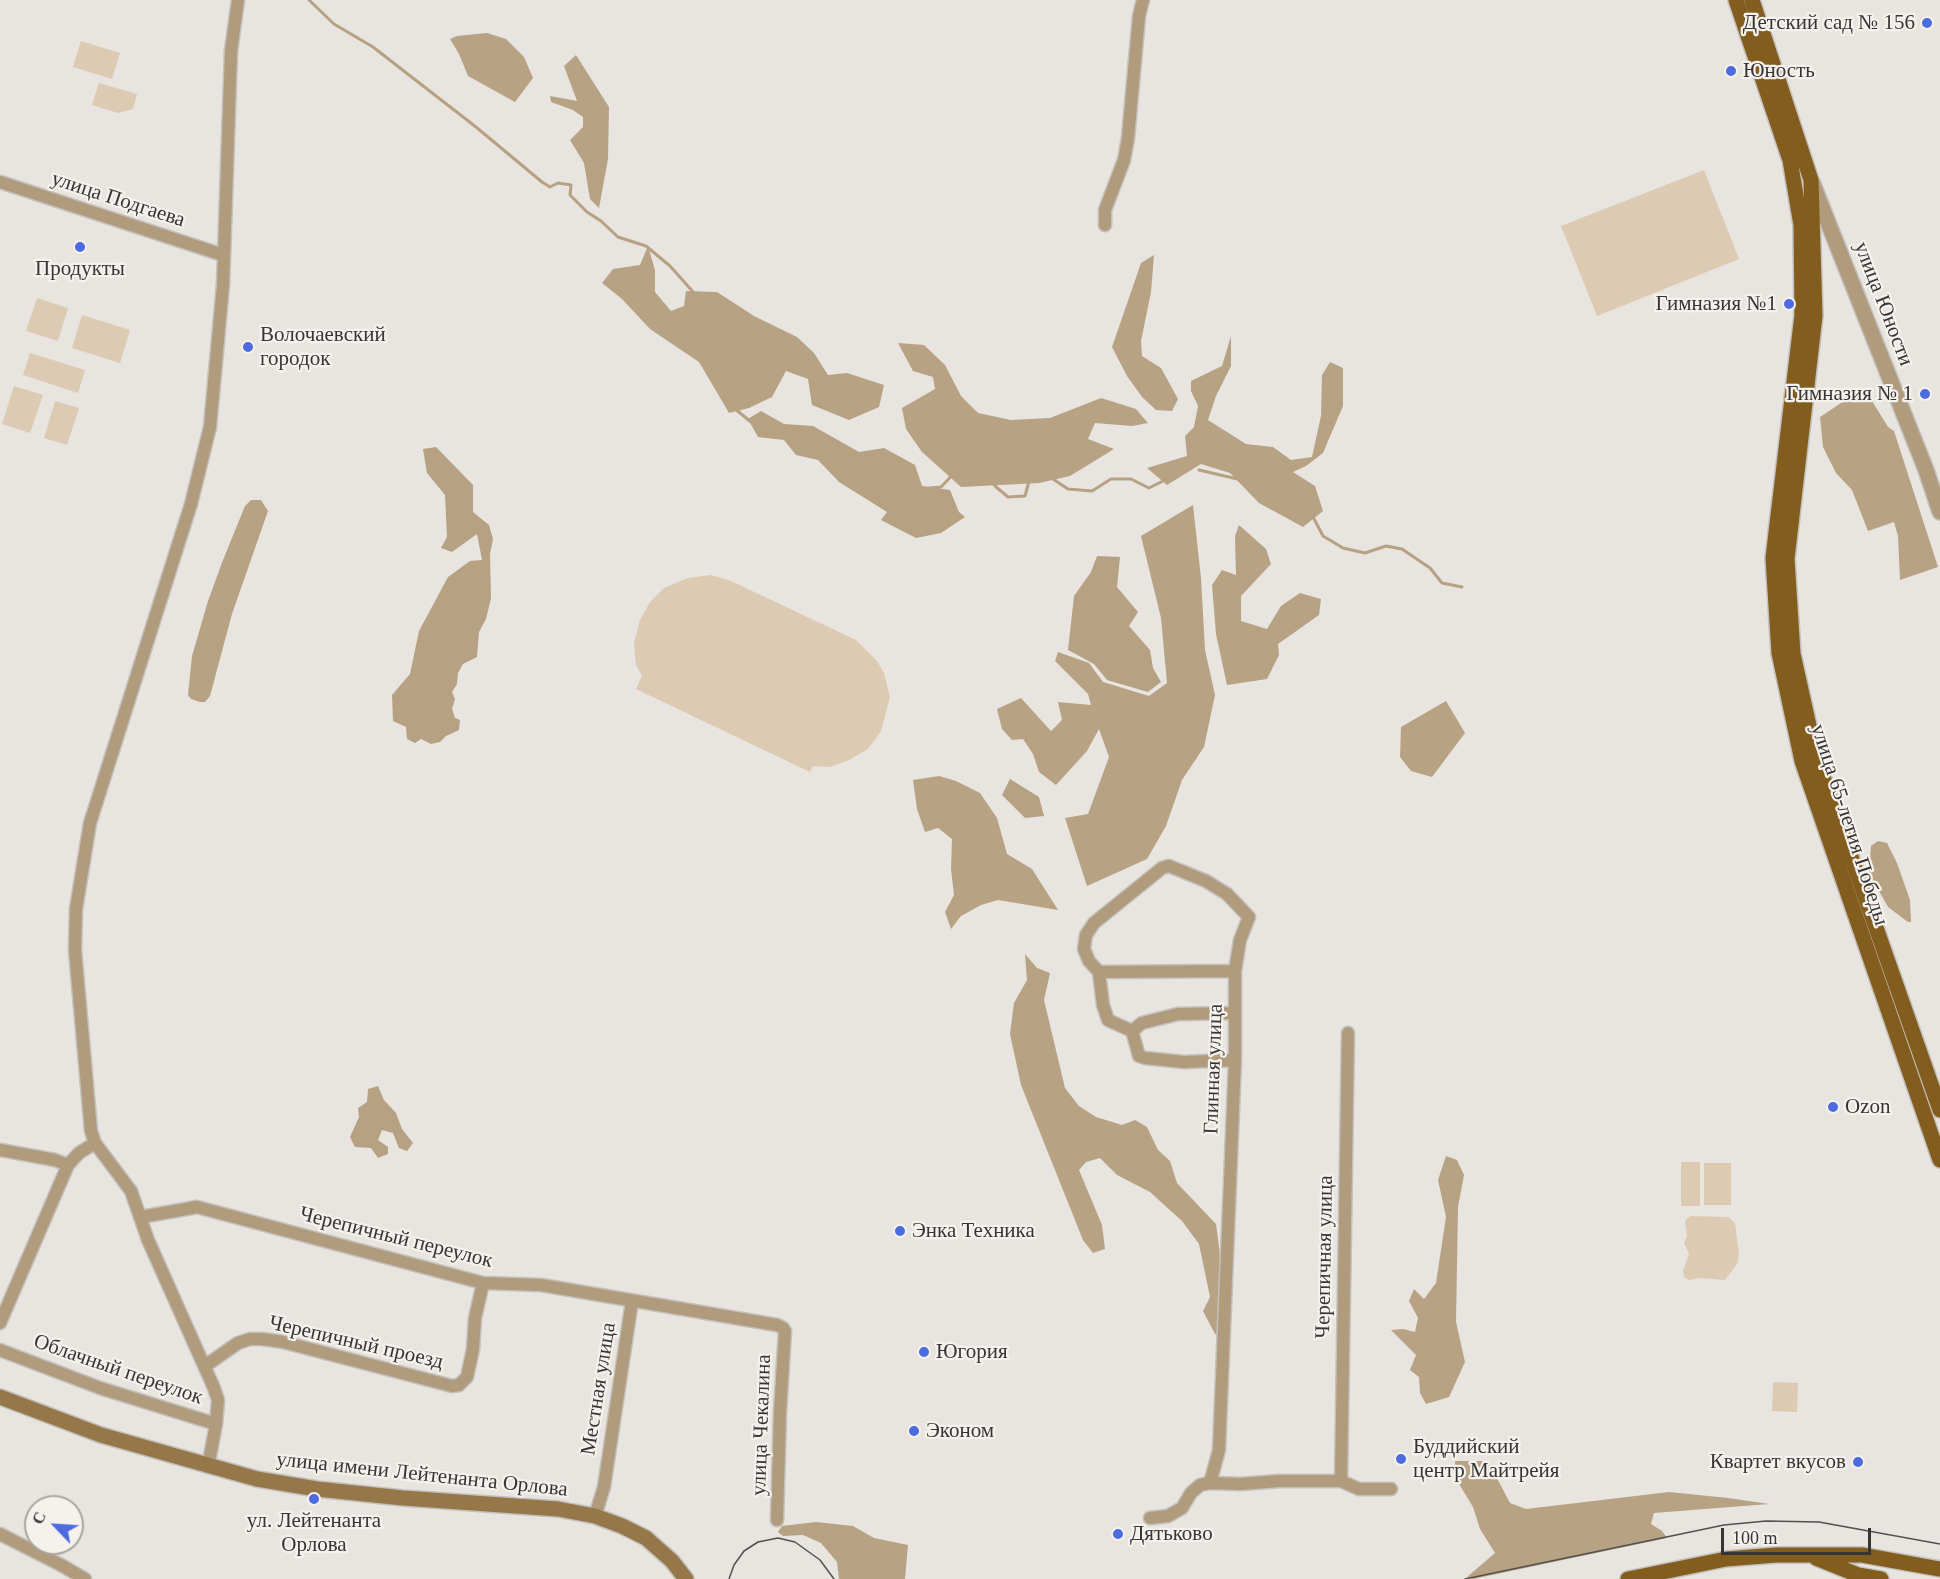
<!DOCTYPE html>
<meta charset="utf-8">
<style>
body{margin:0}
#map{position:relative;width:1940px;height:1579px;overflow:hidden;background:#e8e4df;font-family:Georgia,serif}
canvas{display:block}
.north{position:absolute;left:24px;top:1495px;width:60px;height:60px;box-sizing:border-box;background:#f5f1ec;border:2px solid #a9a6a2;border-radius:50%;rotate:295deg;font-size:16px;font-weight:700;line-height:24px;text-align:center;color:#363533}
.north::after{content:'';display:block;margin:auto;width:21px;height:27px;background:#4c6bdf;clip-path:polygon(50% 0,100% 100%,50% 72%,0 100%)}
.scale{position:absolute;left:1721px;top:1528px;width:150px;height:27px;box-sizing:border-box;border:3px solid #363533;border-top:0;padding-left:8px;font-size:18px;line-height:21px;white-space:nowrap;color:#363533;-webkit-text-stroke:4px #f5f1ec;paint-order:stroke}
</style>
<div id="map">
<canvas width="1940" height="1579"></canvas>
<div class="north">С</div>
<div class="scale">100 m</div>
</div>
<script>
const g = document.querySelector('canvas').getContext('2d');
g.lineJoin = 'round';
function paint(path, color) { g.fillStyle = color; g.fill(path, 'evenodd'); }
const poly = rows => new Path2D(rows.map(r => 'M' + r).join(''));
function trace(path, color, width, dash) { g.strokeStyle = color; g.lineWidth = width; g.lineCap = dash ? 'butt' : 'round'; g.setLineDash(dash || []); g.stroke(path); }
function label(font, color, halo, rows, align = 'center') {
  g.font = font + ' Georgia,serif'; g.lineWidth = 4.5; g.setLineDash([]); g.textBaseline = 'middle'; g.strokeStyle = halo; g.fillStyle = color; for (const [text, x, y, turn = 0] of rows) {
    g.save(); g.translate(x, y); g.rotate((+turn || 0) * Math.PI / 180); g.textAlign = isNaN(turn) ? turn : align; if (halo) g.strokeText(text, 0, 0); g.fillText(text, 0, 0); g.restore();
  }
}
const green = poly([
 [81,41,120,53,112,79,73,67],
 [99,83,137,94,133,109,118,113,92,105],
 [1704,170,1739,259,1597,316,1561,226],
 [37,298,68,308,58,341,26,331],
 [82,315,130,330,120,363,72,348],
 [30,353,85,370,78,393,23,375],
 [14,386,43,395,30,433,2,424],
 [55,401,79,408,67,445,44,438],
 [711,575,731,581,856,640,877,661,884,673,890,697,881,731,868,749,849,760,830,767,813,766,810,772,636,689,642,676,636,665,634,643,640,620,650,602,664,588,688,578],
 [1681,1162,1700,1162,1700,1206,1681,1206],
 [1704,1163,1731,1163,1731,1205,1704,1205],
 [1691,1216,1728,1217,1735,1223,1739,1254,1737,1264,1725,1280,1700,1278,1689,1280,1684,1277,1683,1271,1689,1254,1684,1243,1687,1236,1685,1222,1687,1218],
 [1773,1382,1798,1383,1797,1412,1772,1411]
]);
const forest = poly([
 [487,33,506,39,524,57,533,78,515,102,468,76,459,54,450,39,457,36],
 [576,55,609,107,608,159,599,208,590,199,584,163,570,140,583,127,583,117,573,110,551,102,550,96,577,101,564,66],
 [648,246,655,270,655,292,671,311,684,306,686,291,717,292,754,316,797,337,814,353,828,375,847,373,884,385,879,407,849,420,812,405,808,379,786,371,772,397,749,408,729,413,699,362,650,329,622,299,602,283,613,269,640,265],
 [1154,255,1151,292,1141,341,1142,356,1161,368,1178,399,1172,411,1156,410,1142,397,1127,376,1112,347,1141,263],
 [1231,336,1231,366,1216,396,1208,420,1246,444,1273,447,1291,460,1312,457,1321,416,1322,375,1330,362,1343,368,1343,406,1323,453,1306,466,1293,472,1315,486,1323,511,1303,527,1259,503,1230,473,1201,464,1167,485,1147,468,1187,456,1185,436,1194,427,1198,406,1191,391,1191,381,1222,366],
 [898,343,924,345,945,365,961,396,978,413,1011,420,1050,418,1101,398,1136,409,1148,423,1132,426,1095,423,1088,439,1114,449,1070,476,1039,483,961,487,922,452,906,429,902,408,935,389,933,377,913,371],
 [1857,398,1872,401,1888,427,1894,431,1938,567,1900,580,1898,536,1894,522,1868,531,1852,490,1836,473,1823,447,1820,417,1841,403],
 [251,500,261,500,268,511,232,614,210,696,205,702,200,702,191,699,188,695,192,656,208,601,223,560,245,506],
 [1193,505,1201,578,1205,650,1215,695,1204,747,1182,780,1166,826,1147,859,1087,886,1065,818,1088,814,1109,757,1099,729,1087,751,1056,785,1039,772,1033,754,1023,739,1012,740,1002,729,997,709,1021,698,1051,731,1062,720,1058,702,1091,705,1088,694,1055,661,1058,652,1089,663,1103,682,1149,696,1167,683,1161,618,1141,536],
 [1239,525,1266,549,1271,564,1241,596,1241,621,1267,629,1281,606,1300,593,1321,599,1319,615,1278,644,1279,655,1267,679,1227,685,1216,634,1212,585,1222,570,1236,575,1235,536],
 [1446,701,1465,733,1432,777,1411,771,1400,757,1401,727],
 [939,776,956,781,980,793,997,818,1007,854,1032,869,1058,910,998,900,981,905,961,916,951,929,945,912,954,895,951,869,952,839,938,828,925,832,917,809,913,780],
 [1878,841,1887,843,1897,863,1910,900,1911,922,1908,922,1888,907,1869,873,1871,846],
 [1025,954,1037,968,1050,973,1044,1000,1065,1088,1079,1106,1096,1117,1122,1125,1135,1120,1147,1127,1158,1150,1170,1161,1177,1183,1216,1224,1223,1278,1222,1335,1215,1334,1203,1311,1210,1297,1199,1244,1182,1221,1150,1192,1117,1175,1100,1158,1086,1162,1079,1170,1102,1225,1105,1249,1093,1253,1083,1240,1021,1085,1010,1034,1014,1003,1027,980],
 [1446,1156,1457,1160,1464,1175,1458,1207,1456,1322,1465,1362,1449,1397,1426,1404,1420,1393,1419,1377,1410,1370,1416,1355,1391,1330,1403,1329,1415,1332,1418,1318,1409,1301,1414,1289,1424,1299,1436,1283,1446,1217,1438,1180],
 [1455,1461,1488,1461,1510,1503,1526,1509,1669,1492,1728,1498,1769,1504,1654,1513,1651,1524,1662,1531,1667,1538,1473,1579,1467,1577,1495,1553,1480,1529,1473,1507,1456,1479],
 [816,1522,853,1526,874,1538,908,1545,905,1579,839,1579,837,1562,821,1543,803,1535,783,1536,778,1532,782,1526]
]);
const water = poly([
 [761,411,784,424,813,426,859,452,884,448,915,465,922,486,950,490,959,512,965,517,941,533,916,538,881,520,887,512,839,482,818,460,796,455,784,440,758,437,748,419],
 [436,447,473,485,473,512,489,525,493,539,490,554,491,598,486,619,479,632,477,657,463,664,458,673,457,684,452,692,455,699,452,709,455,718,460,720,459,730,446,736,440,742,431,744,421,739,415,743,407,739,406,727,393,721,392,695,410,674,419,631,448,577,470,561,482,560,477,534,452,552,441,548,447,537,445,495,427,473,423,449],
 [1097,556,1120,557,1117,587,1138,612,1129,626,1150,650,1153,668,1161,682,1148,692,1107,680,1094,664,1068,650,1074,596,1091,572],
 [1010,779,1039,797,1044,816,1025,818,1002,795],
 [378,1086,384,1100,396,1113,402,1129,413,1143,407,1151,399,1148,393,1133,382,1130,378,1140,388,1147,388,1154,378,1158,371,1148,355,1147,350,1137,359,1117,358,1108,367,1102,368,1089]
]);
const stream = poly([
 [309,0,334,24,373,47,476,127,542,182,550,187,558,183,571,185,570,195,587,212,601,221,618,237,646,246,670,266,703,303,726,344,730,374,729,404,751,422],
 [1199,470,1246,481,1263,492,1277,507,1297,509,1313,517,1323,536,1343,548,1365,553,1386,546,1402,549,1430,568,1442,583,1462,587],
 [929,488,941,487,960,467,984,470,995,486,1008,497,1025,496,1029,481,1044,473,1068,489,1092,491,1111,479,1131,479,1149,488,1171,477]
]);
const minor = poly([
 [0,182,223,255],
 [1105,225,1105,210,1124,160,1128,138,1139,16,1143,0],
 [1099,972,1235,971],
 [1132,1031,1142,1023,1178,1014,1235,1013],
 [0,1150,55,1160,68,1165],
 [141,1217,197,1207,483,1283,541,1285,777,1325,783,1328,785,1331,780,1412,777,1520],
 [0,1323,68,1165,79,1153,95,1143],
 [0,1350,100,1388,216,1424],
 [205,1366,238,1343,250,1339,262,1339,283,1342,452,1386,459,1385,467,1377,473,1349,475,1318,483,1283],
 [208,1467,216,1424,218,1400,214,1388,148,1240,131,1191,95,1143,91,1131,75,950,76,909,90,823,191,504,210,427,223,285,231,51,238,0],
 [1341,1481,1348,1033],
 [1210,1483,1241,1484,1279,1481,1341,1481,1359,1489,1391,1489],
 [595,1516,604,1487,632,1301],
 [1150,1518,1168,1516,1182,1508,1191,1493,1200,1485,1210,1483,1219,1450,1235,1060,1235,971,1240,940,1249,917,1227,894,1206,881,1169,866,1162,868,1094,923,1086,935,1084,949,1089,961,1099,972,1103,1005,1108,1020,1132,1031,1139,1056,1145,1058,1184,1062,1235,1060],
 [0,1534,61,1565,85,1579]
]);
const tertiary = poly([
 [1812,182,1926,470,1940,512]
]);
const secondary = poly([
 [0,1397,101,1435,257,1479,317,1489,403,1498,558,1509,595,1516,622,1526,646,1538,672,1561,686,1579]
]);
const primary = poly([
 [1736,0,1790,160,1801,225,1802,315,1773,558,1779,653,1802,761,1940,1160],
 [1752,0,1811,180,1815,316,1787,559,1793,654,1816,757,1940,1110],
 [1816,1558,1858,1575,1881,1579],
 [1628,1579,1726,1559,1776,1555,1862,1555,1940,1569]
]);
const tram = poly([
 [729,1579,734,1565,744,1551,758,1542,778,1538,795,1542,820,1560,834,1579],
 [1465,1579,1724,1525,1766,1521,1819,1522,1940,1544]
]);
const markers = [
 [1927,23,6,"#4c6bdf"],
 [1731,71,6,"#4c6bdf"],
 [80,247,6,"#4c6bdf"],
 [1789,304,6,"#4c6bdf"],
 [248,347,6,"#4c6bdf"],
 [1925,394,6,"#4c6bdf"],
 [1833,1107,6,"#4c6bdf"],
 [900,1231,6,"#4c6bdf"],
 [924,1352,6,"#4c6bdf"],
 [914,1431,6,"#4c6bdf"],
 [1401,1459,6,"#4c6bdf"],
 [1858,1462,6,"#4c6bdf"],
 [314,1499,6,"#4c6bdf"],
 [1118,1534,6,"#4c6bdf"]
];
const poiNames = [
 ["Детский сад № 156",1915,23,"right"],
 ["Юность",1743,71],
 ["Продукты",80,269,"center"],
 ["Гимназия №1",1777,304,"right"],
 ["Волочаевский",260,335],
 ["городок",260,359],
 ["Гимназия № 1",1913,394,"right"],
 ["Ozon",1845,1107],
 ["Энка Техника",912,1231],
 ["Югория",936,1352],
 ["Эконом",926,1431],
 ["Буддийский",1413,1447],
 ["центр Майтрейя",1413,1471],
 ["Квартет вкусов",1846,1462,"right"],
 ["ул. Лейтенанта",314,1521,"center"],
 ["Орлова",314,1545,"center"],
 ["Дятьково",1130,1534]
];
const streetNames = [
 ["улица Подгаева",118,200,18],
 ["улица Юности",1883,304,69],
 ["улица 65-летия Победы",1849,825,72],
 ["Глинная улица",1214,1069,-88],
 ["Черепичный переулок",396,1238,14],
 ["Черепичная улица",1325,1257,-89],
 ["Черепичный проезд",356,1343,13],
 ["Облачный переулок",118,1370,19],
 ["Местная улица",599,1389,-81],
 ["улица Чекалина",762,1425,-88],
 ["улица имени Лейтенанта Орлова",422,1475,6]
];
paint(green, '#dccab2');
paint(forest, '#b7a283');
paint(water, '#b6a183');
trace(stream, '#b6a183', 3);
trace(minor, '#c4c1bd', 15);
trace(tertiary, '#c4c1bd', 18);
trace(secondary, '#c4c1bd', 18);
trace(primary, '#c4c1bd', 18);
trace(minor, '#b09b7d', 12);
trace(tertiary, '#b09b7d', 15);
trace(secondary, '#967749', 15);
trace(primary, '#825d1d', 15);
trace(tram, '#52514e', 1.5);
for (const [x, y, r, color] of markers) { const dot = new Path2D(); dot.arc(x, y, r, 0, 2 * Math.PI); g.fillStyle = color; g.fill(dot); trace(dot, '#f5f1ec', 2); }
label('21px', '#363533', '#f5f1ec', poiNames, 'left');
label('21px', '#363533', '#f5f1ec', streetNames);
</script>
